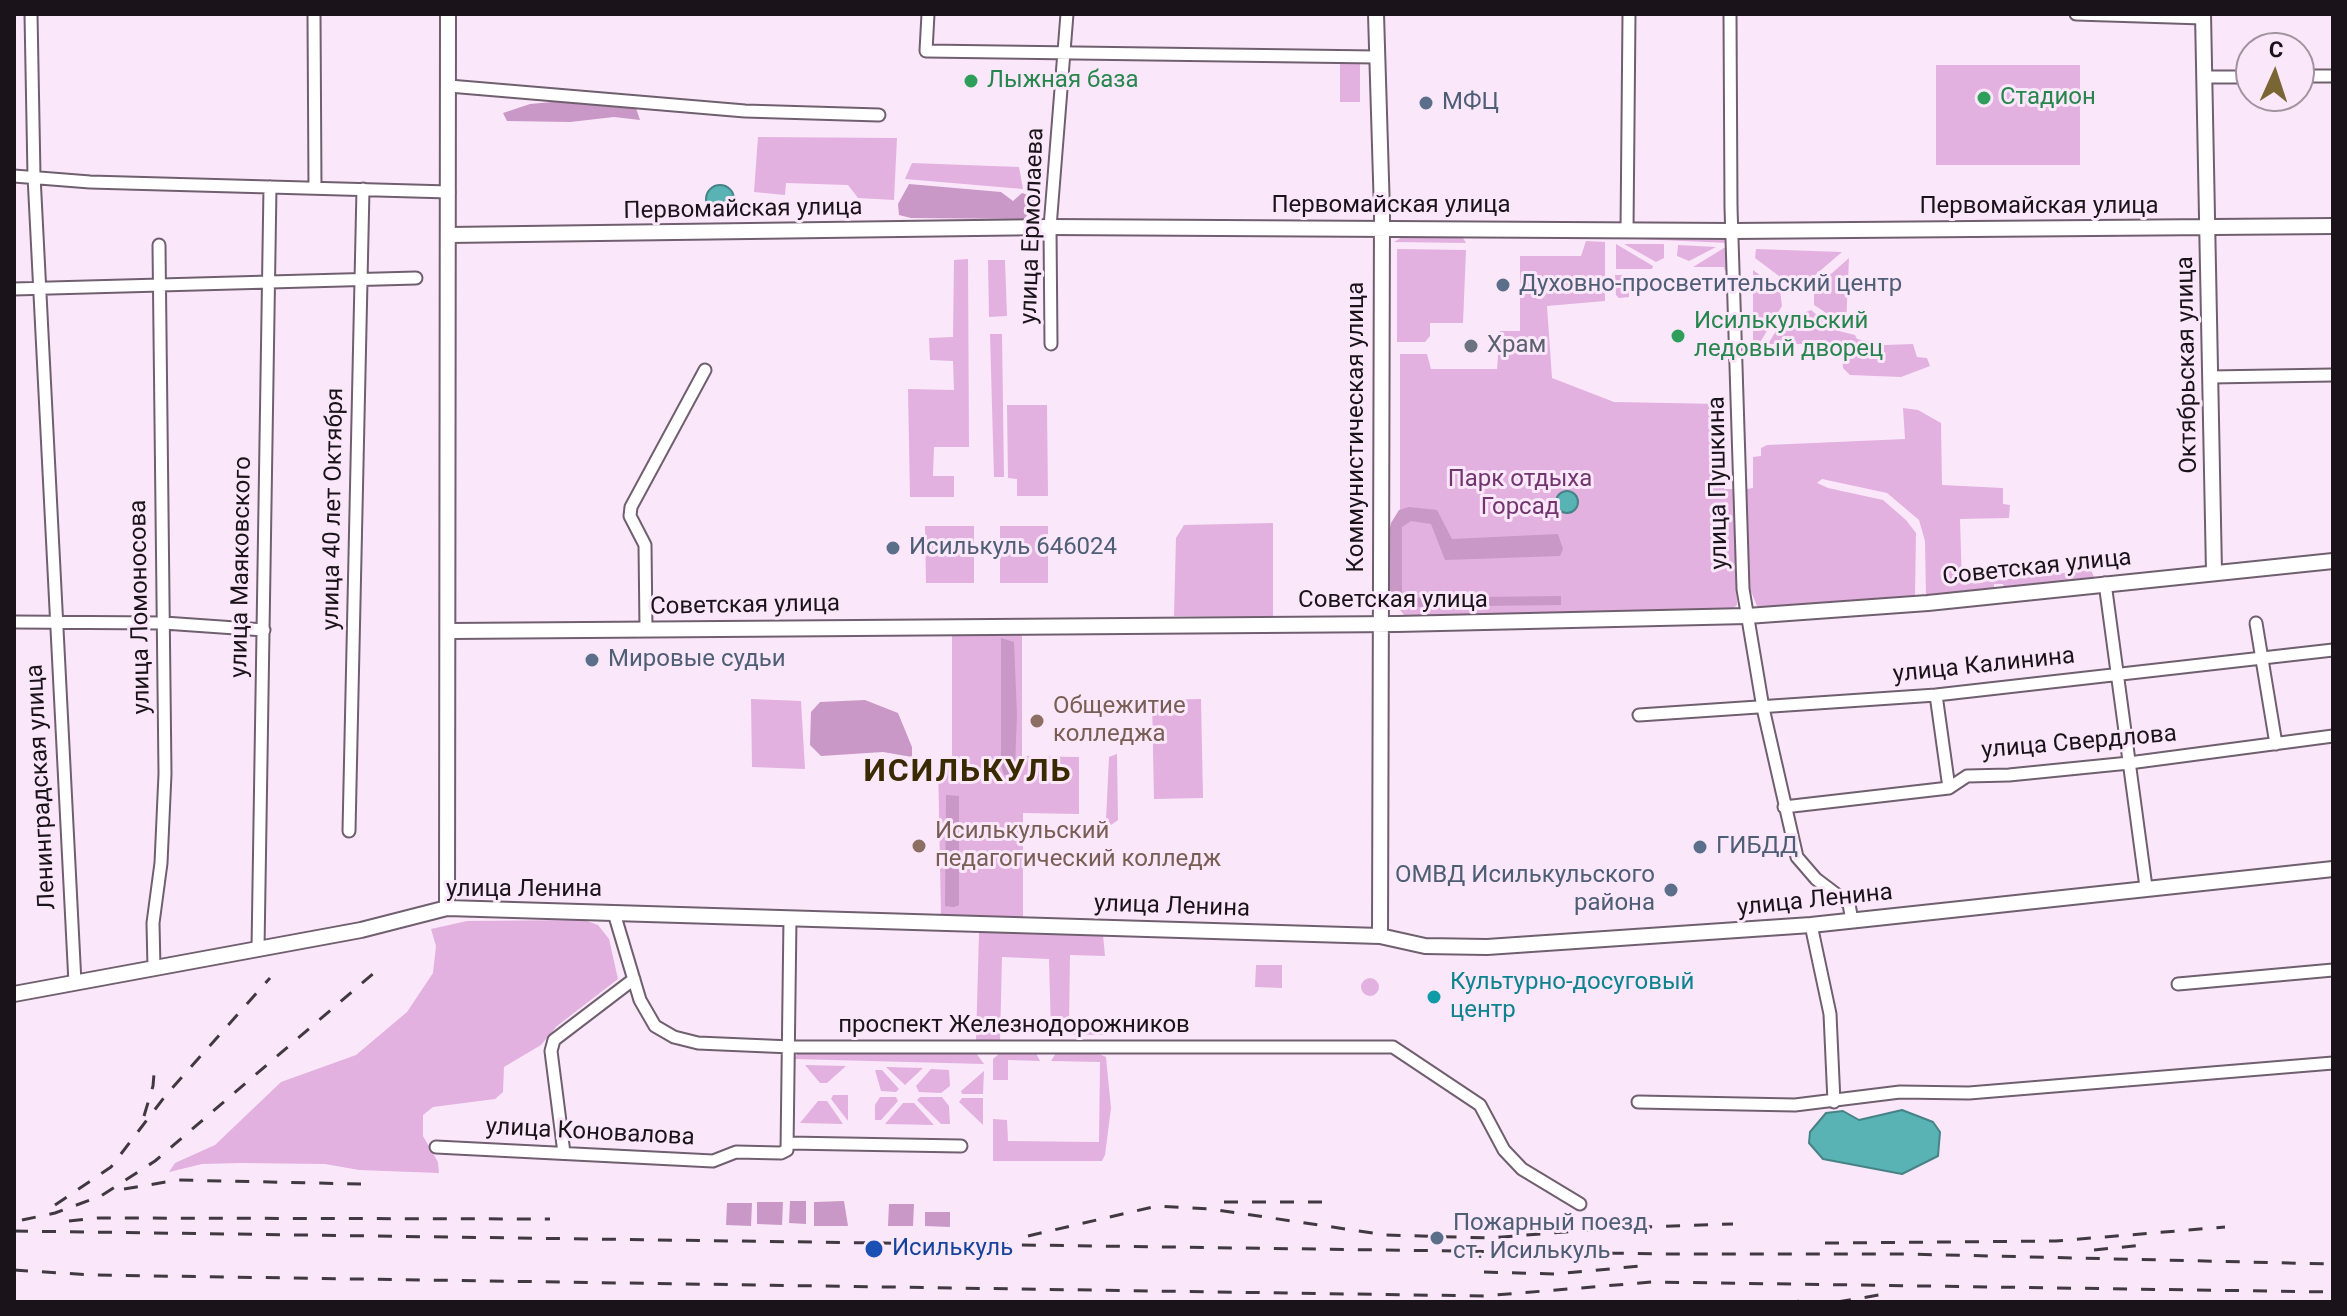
<!DOCTYPE html>
<meta charset="utf-8">
<style>
body{margin:0}
#map{position:relative;width:2347px;height:1316px;overflow:hidden;background:#fbe7fa;font-family:Roboto,sans-serif}
canvas{display:block}
.frame{position:absolute;inset:0;border:16px solid #1a141a;pointer-events:none}
.north{position:absolute;left:2235px;top:32px;width:80px;height:80px;box-sizing:border-box;background:#fbe7fa;border:2px solid #a193a0;border-radius:50%;rotate:3deg;font-size:22px;font-weight:700;line-height:32px;text-align:center;color:#1a141a}
.north::after{content:'';display:block;margin:auto;width:28px;height:36px;background:#7a6635;clip-path:polygon(50% 0,100% 100%,50% 72%,0 100%)}
</style>
<div id="map">
<canvas width="2347" height="1316"></canvas>
<div class="frame"></div>
<div class="north">С</div>
</div>
<script>
const g = document.querySelector('canvas').getContext('2d');
g.lineJoin = 'round';
function paint(path, color) { g.fillStyle = color; g.fill(path, 'evenodd'); }
const poly = rows => new Path2D(rows.map(r => 'M' + r).join(''));
function trace(path, color, width, dash) { g.strokeStyle = color; g.lineWidth = width; g.lineCap = dash ? 'butt' : 'round'; g.setLineDash(dash || []); g.stroke(path); }
function label(font, color, halo, rows, align = 'center') {
  g.font = font + ' Roboto,sans-serif'; g.lineWidth = 6; g.setLineDash([]); g.textBaseline = 'middle'; g.strokeStyle = halo; g.fillStyle = color; for (const [text, x, y, turn = 0] of rows) {
    g.save(); g.translate(x, y); g.rotate((+turn || 0) * Math.PI / 180); g.textAlign = isNaN(turn) ? turn : align; if (halo) g.strokeText(text, 0, 0); g.fillText(text, 0, 0); g.restore();
  }
}
const green = poly([
 [1340,64,1360,64,1360,102,1340,102],
 [1936,65,2080,65,2080,165,1936,165],
 [758,137,897,138,894,200,858,198,848,185,786,183,785,195,754,192],
 [912,163,1019,167,1023,189,905,179],
 [1614,234,1722,235,1729,243,1614,238],
 [1461,235,1466,243,1394,242,1404,236],
 [1586,241,1605,242,1605,301,1547,306,1552,378,1614,402,1721,404,1724,489,1734,489,1737,605,1732,609,1405,616,1400,610,1400,354,1427,354,1431,369,1497,369,1500,331,1520,331,1520,256,1581,256],
 [1616,244,1653,266,1652,269,1616,269],
 [1624,244,1664,244,1664,258,1656,262],
 [1678,245,1716,247,1689,261,1677,256],
 [1724,248,1730,248,1731,271,1725,271,1724,267,1693,267],
 [1397,249,1466,250,1463,323,1430,323,1430,336,1425,342,1397,342],
 [1756,249,1842,252,1807,282,1800,279,1787,282,1755,258],
 [1849,258,1846,326,1814,305,1814,289],
 [968,259,969,447,934,447,933,476,954,476,954,497,910,497,908,389,954,390,953,361,930,360,929,338,953,337,954,260],
 [988,260,1005,260,1007,316,989,317],
 [1753,270,1780,290,1782,306,1759,344,1753,344],
 [1615,275,1629,275,1629,297,1619,298,1616,295],
 [1811,310,1835,330,1855,335,1857,339,1885,345,1913,344,1917,357,1927,358,1930,366,1901,377,1850,375,1843,368,1841,344,1768,344,1787,313,1799,315],
 [990,334,1002,334,1004,477,994,477],
 [1007,405,1047,405,1048,496,1017,496,1017,479,1008,478],
 [1903,408,1918,410,1941,423,1942,485,2003,488,2003,504,2010,505,2009,518,1960,519,1962,584,2091,570,2094,577,2004,588,2003,584,1994,584,1994,588,1926,597,1925,541,1919,520,1887,493,1822,479,1817,483,1828,488,1883,500,1906,520,1916,533,1915,596,1763,609,1757,606,1748,584,1747,489,1753,488,1753,457,1761,456,1761,448,1767,445,1905,439],
 [1273,523,1273,617,1174,616,1176,538,1184,525],
 [925,526,974,526,974,583,926,583],
 [1000,526,1048,526,1048,583,1000,583],
 [1022,633,1022,756,1079,757,1079,814,1023,813,1023,920,941,916,938,762,952,762,952,634],
 [751,699,801,701,805,769,752,767],
 [1201,699,1203,798,1154,799,1152,700],
 [1117,754,1118,820,1111,825,1106,820,1109,757],
 [584,920,598,925,609,939,618,979,557,1026,541,1045,504,1067,503,1092,495,1099,433,1107,423,1115,423,1136,438,1162,439,1173,359,1170,325,1164,241,1163,202,1164,169,1172,175,1163,215,1145,281,1082,356,1055,407,1012,433,973,436,946,431,929,467,921],
 [979,932,1103,935,1105,956,1070,955,1069,1027,1107,1027,1105,1035,1051,1034,1049,959,1002,957,1000,1042,976,1042],
 [1256,965,1282,965,1282,988,1255,987],
 '1361 987a9 9 0 1 1 18 0a9 9 0 1 1-18 0Z',
 [800,1050,976,1053,984,1064,794,1059],
 [1000,1053,1036,1053,1040,1061,1008,1060,1008,1080,993,1080,993,1059],
 [1056,1053,1097,1053,1106,1057,1111,1108,1105,1155,1102,1161,993,1161,993,1119,1007,1120,1008,1141,1099,1142,1100,1062,1051,1061],
 [805,1065,846,1066,827,1083,820,1083],
 [886,1067,923,1068,905,1085],
 [931,1069,949,1070,950,1086,941,1093,919,1092,916,1086],
 [875,1070,882,1070,899,1089,896,1092,881,1091],
 [984,1071,983,1094,962,1094,961,1091],
 [833,1095,848,1095,848,1121,831,1099],
 [880,1097,896,1097,898,1101,881,1120,875,1120,875,1105],
 [920,1097,942,1097,949,1106,950,1124,941,1124,917,1100],
 [962,1098,983,1098,983,1125,959,1102],
 [818,1101,827,1101,843,1124,800,1123],
 [903,1103,914,1103,934,1125,885,1124]
]);
const forest = poly([
 [563,101,636,108,640,120,614,117,570,122,507,121,503,113,530,104],
 [909,184,1001,192,1013,201,1022,193,1034,197,1031,211,1024,219,911,218,899,215,898,204],
 [1409,507,1437,510,1452,539,1558,534,1563,549,1560,556,1445,560,1431,524,1411,521,1402,527,1402,598,1561,596,1561,605,1399,607,1391,599,1387,585,1387,542,1391,523,1399,510],
 [1001,638,1014,642,1017,715,1015,766,1011,774,1004,775,1001,766],
 [865,700,898,713,912,747,912,757,883,752,821,756,810,745,811,712,820,702],
 [946,795,959,796,959,905,954,907,945,906],
 [790,1201,806,1201,806,1224,789,1223],
 [844,1201,848,1226,814,1226,814,1202],
 [757,1202,783,1202,782,1225,757,1224],
 [727,1203,752,1203,751,1226,726,1225],
 [889,1204,914,1204,913,1226,888,1226],
 [925,1212,950,1212,950,1227,925,1226]
]);
const water = poly([
 '706 199a14 14 0 1 1 28 0a14 14 0 1 1-28 0Z',
 '1556 502a11 11 0 1 1 22 0a11 11 0 1 1-22 0Z',
 [1902,1110,1933,1122,1940,1132,1938,1156,1902,1174,1823,1159,1809,1143,1810,1132,1826,1113,1843,1111,1859,1120,1902,1110]
]);
const street = poly([
 [31,14,34,176,75,983],
 [314,14,315,188],
 [928,14,926,51,1376,57],
 [1730,14,1731,207,1743,589,1763,708,1797,857,1816,879,1849,904,1852,921],
 [2076,14,2203,18],
 [2299,76,2333,76],
 [2204,77,2251,77],
 [449,86,745,111,879,115],
 [14,176,90,182,449,192],
 [1627,230,1629,14],
 [14,289,416,278],
 [1051,344,1050,227,1067,14],
 [2210,377,2333,375],
 [2105,583,2146,887],
 [14,622,164,623,264,630],
 [2256,623,2276,744],
 [646,629,645,545,630,516,631,507,705,370],
 [1936,695,1949,788],
 [1639,715,1936,695,2333,650],
 [1784,807,1949,788,1967,776,2009,775,2129,763,2333,736],
 [349,831,363,189],
 [614,913,640,1000,655,1026,674,1037,698,1043,791,1047,1393,1047,1480,1105,1504,1150,1522,1169,1580,1204],
 [1811,925,1830,1014,1834,1102],
 [258,949,270,187],
 [154,968,153,923,161,863,165,774,159,245],
 [2178,984,2333,970],
 [1638,1102,1795,1105,1900,1092,1969,1093,2333,1063],
 [788,1143,961,1146],
 [436,1147,713,1161,736,1152,781,1153,787,1150,790,918],
 [564,1153,551,1051,554,1040,634,979]
]);
const secondary = poly([
 [1376,14,1382,212,1380,936],
 [2203,14,2214,572],
 [449,235,1050,227,1733,231,2333,226],
 [450,631,1397,624,1747,616,1928,603,2333,561],
 [447,908,448,14],
 [14,994,361,930,447,908,1380,936,1425,946,1487,947,1811,925,2333,869]
]);
const rail = poly([
 [144,1116,153,1086,155,1062],
 [124,1189,178,1180,361,1184],
 [1224,1202,1328,1202],
 [55,1205,111,1167,166,1095,270,978],
 [22,1220,55,1213,101,1196,155,1161,375,972],
 [69,1221,98,1218,550,1219],
 [14,1231,1672,1254,1905,1254,2333,1264],
 [1028,1236,1157,1206,1211,1209,1386,1235,1490,1238,1614,1228,1733,1224],
 [1825,1243,2056,1241,2225,1227],
 [2094,1250,2143,1245],
 [14,1270,93,1275,1484,1296,1652,1282,2333,1292],
 [1484,1272,1556,1274,1640,1266],
 [1796,1302,1799,1301],
 [1837,1302,1885,1294]
]);
const markers = [
 [971,81,8,"#2e9e5b"],
 [1984,98,8,"#2e9e5b"],
 [1426,103,8,"#5c6f8a"],
 [1503,285,8,"#5c6f8a"],
 [1678,336,8,"#2e9e5b"],
 [1471,346,8,"#6b7280"],
 [893,548,8,"#5c6f8a"],
 [592,660,8,"#5c6f8a"],
 [1037,721,8,"#8d6e63"],
 [919,846,8,"#8d6e63"],
 [1700,847,8,"#5c6f8a"],
 [1671,890,8,"#5c6f8a"],
 [1434,997,8,"#0f9aa8"],
 [1437,1238,8,"#5c6f8a"],
 [874,1249,10,"#1a4fb4"]
];
const leisureNames = [
 ["Лыжная база",987,81],
 ["Стадион",2000,98],
 ["Исилькульский",1694,322],
 ["ледовый дворец",1694,350]
];
const serviceNames = [
 ["МФЦ",1442,103],
 ["Духовно-просветительский центр",1519,285],
 ["Исилькуль 646024",909,548],
 ["Мировые судьи",608,660],
 ["ГИБДД",1716,847],
 ["ОМВД Исилькульского",1655,876,"right"],
 ["района",1655,904,"right"],
 ["Пожарный поезд",1453,1224],
 ["ст. Исилькуль",1453,1252]
];
const streetNames = [
 ["Первомайская улица",1391,206],
 ["Первомайская улица",2039,207],
 ["Первомайская улица",743,210,-1],
 ["улица Ермолаева",1033,226,-88],
 ["Октябрьская улица",2188,365,-91],
 ["Коммунистическая улица",1357,427,-90],
 ["улица Пушкина",1719,483,-91],
 ["улица 40 лет Октября",334,509,-89],
 ["улица Маяковского",242,567,-89],
 ["Советская улица",2037,568,-6],
 ["Советская улица",1393,601],
 ["Советская улица",745,606,-1],
 ["улица Ломоносова",141,607,-91],
 ["улица Калинина",1984,666,-6],
 ["улица Свердлова",2079,743,-5],
 ["Ленинградская улица",42,787,-93],
 ["улица Ленина",524,890],
 ["улица Ленина",1815,901,-6],
 ["улица Ленина",1172,907,2],
 ["проспект Железнодорожников",1014,1026],
 ["улица Коновалова",590,1133,3]
];
const worshipNames = [
 ["Храм",1487,346]
];
const parkNames = [
 ["Парк отдыха",1520,480],
 ["Горсад",1520,508]
];
const educationNames = [
 ["Общежитие",1053,707],
 ["колледжа",1053,735],
 ["Исилькульский",935,832],
 ["педагогический колледж",935,860]
];
const cultureNames = [
 ["Культурно-досуговый",1450,983],
 ["центр",1450,1011]
];
const transitNames = [
 ["Исилькуль",892,1249]
];
const districtNames = [
 ["ИСИЛЬКУЛЬ",968,773]
];
paint(green, '#e2b1df');
paint(forest, '#c998c7');
paint(water, '#59b2b4');
trace(water, '#468386', 2);
trace(street, '#705f6f', 15);
trace(secondary, '#705f6f', 18);
trace(street, '#fff', 11);
trace(secondary, '#fff', 14);
trace(rail, '#413941', 3, [14, 14]);
for (const [x, y, r, color] of markers) { const dot = new Path2D(); dot.arc(x, y, r, 0, 2 * Math.PI); g.fillStyle = color; g.fill(dot); trace(dot, '#fbe7fa', 3); }
label('24px', '#27864d', '#fbe7fa', leisureNames, 'left');
label('24px', '#4e5e75', '#fbe7fa', serviceNames, 'left');
label('24px', '#1a141a', '#fbe7fa', streetNames);
label('24px', '#5b616d', '#fbe7fa', worshipNames, 'left');
label('24px', '#713670', '#fbe7fa', parkNames);
label('24px', '#785e54', '#fbe7fa', educationNames, 'left');
label('24px', '#0d838f', '#fbe7fa', cultureNames, 'left');
label('24px', '#164399', '#fbe7fa', transitNames, 'left');
g.letterSpacing = '2px';
label('bold 32px', '#3a2a01', '#fbe7fa', districtNames);
g.letterSpacing = '0px';
</script>
